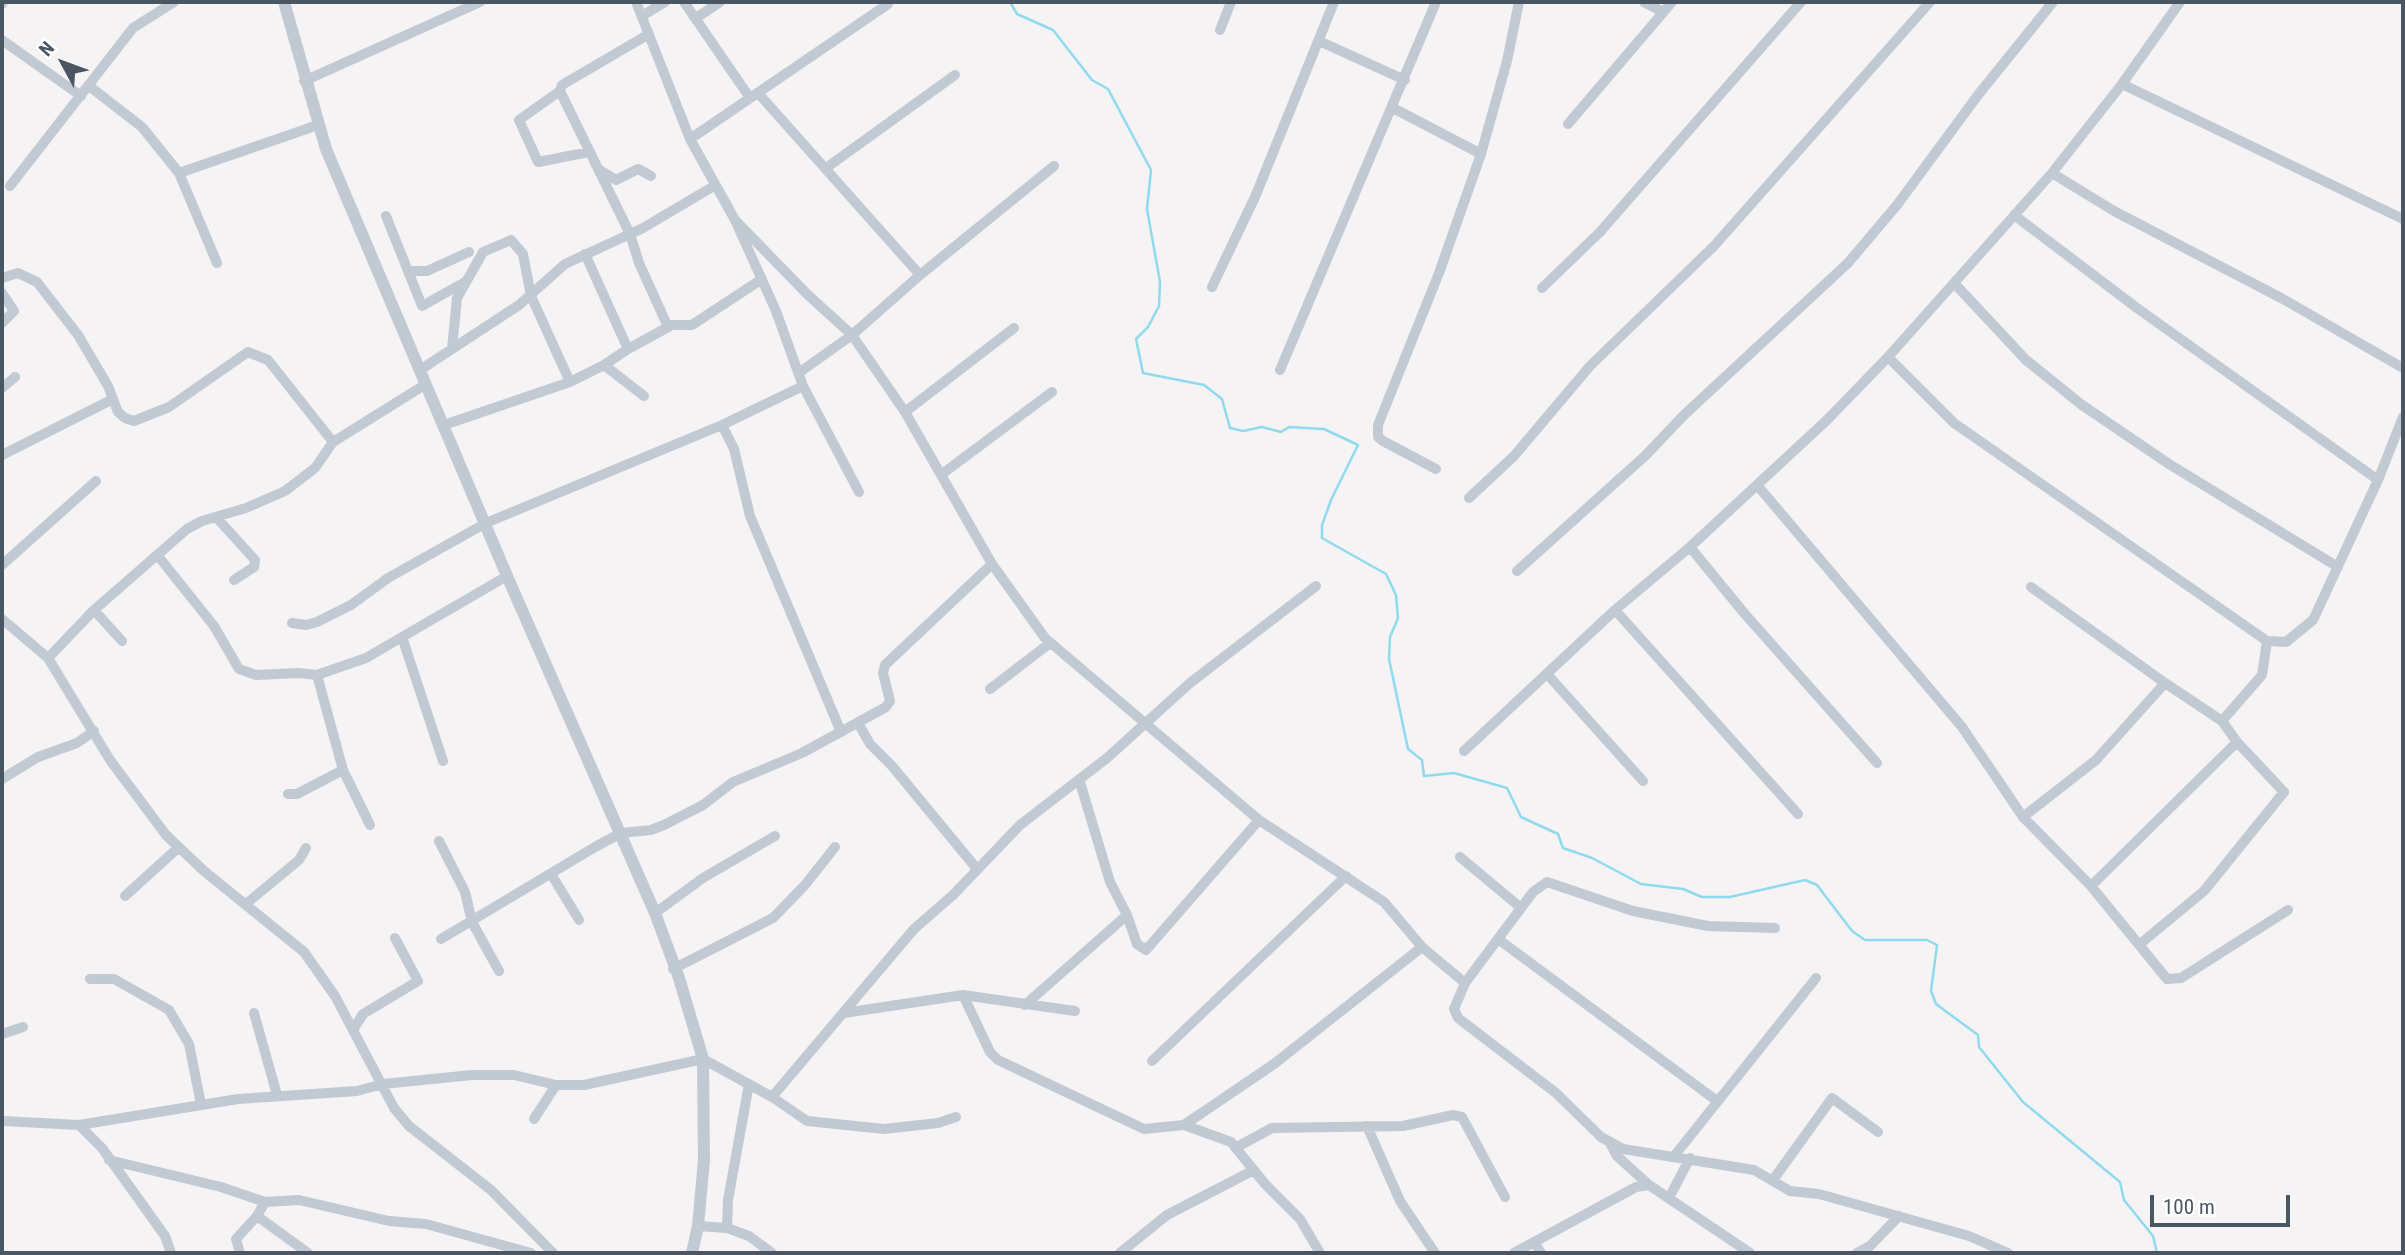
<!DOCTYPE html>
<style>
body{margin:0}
#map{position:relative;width:2405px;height:1255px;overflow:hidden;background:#f5f3f3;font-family:"Roboto Condensed",sans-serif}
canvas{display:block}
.frame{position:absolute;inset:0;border:4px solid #4a5661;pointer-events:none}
.north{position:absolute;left:28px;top:28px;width:70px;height:70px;-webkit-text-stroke:5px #fff;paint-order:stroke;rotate:311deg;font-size:19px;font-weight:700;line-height:28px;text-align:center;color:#4a5661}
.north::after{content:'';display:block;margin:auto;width:24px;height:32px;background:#4a5661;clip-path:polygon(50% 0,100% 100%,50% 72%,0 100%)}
.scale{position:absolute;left:2150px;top:1195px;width:140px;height:32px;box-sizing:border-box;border:4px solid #4a5661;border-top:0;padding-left:9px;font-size:21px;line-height:24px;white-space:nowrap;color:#4a5661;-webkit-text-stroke:5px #fff;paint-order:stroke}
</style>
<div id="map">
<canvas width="2405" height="1255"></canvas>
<div class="frame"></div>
<div class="north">N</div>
<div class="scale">100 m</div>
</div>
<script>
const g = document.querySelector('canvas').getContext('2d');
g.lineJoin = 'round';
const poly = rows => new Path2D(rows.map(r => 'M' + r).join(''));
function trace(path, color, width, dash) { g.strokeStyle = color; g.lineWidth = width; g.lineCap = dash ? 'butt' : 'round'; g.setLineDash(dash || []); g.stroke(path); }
const stream = poly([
 [1010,2,1017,14,1053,30,1092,80,1108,89,1151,170,1147,209,1160,282,1159,306,1148,327,1136,339,1143,373,1204,385,1222,399,1230,428,1243,431,1262,427,1281,432,1289,427,1324,429,1358,445,1331,500,1322,525,1322,538,1386,574,1396,595,1398,618,1390,637,1389,659,1408,749,1422,760,1424,776,1454,773,1507,788,1521,817,1558,834,1563,848,1592,858,1641,884,1683,889,1702,897,1730,897,1805,880,1817,885,1852,931,1865,940,1927,940,1937,945,1931,991,1936,1004,1978,1035,1979,1047,2023,1102,2120,1182,2124,1200,2153,1236,2157,1253]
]);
const minor = poly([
 [636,2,690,139,735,220,776,311,803,386,859,492],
 [684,2,750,98],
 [1644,2,1663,12],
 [2,4,3,2],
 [642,16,665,2],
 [696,18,720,2],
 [1220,30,1231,2],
 [649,34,562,85,560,91,630,234,639,263,668,327],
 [2,40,81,96],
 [1319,41,1405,80],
 [304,81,480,2],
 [2122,84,2403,219],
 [89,86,142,127,179,173,217,263],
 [560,91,519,120,538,162,589,152],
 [758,93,920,275],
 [1393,108,1481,154],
 [1568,124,1672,2],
 [690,139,888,4],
 [826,168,955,75],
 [598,169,616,180,638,169,651,176],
 [179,173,318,125],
 [2052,173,2114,211,2283,299,2403,368],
 [10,186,133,28,174,2],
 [2014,215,2137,308,2378,480],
 [386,216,422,306,465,282],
 [735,220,807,294,852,335,905,412,992,564,1045,638,1259,820,1384,902,1422,947,1465,983,1454,1009,1458,1018,1556,1093,1601,1137,1623,1149,1754,1170,1790,1191,1819,1194,1969,1236,2008,1253],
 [585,254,628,349,604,365],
 [408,271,427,271,469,252],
 [2,278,18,273,37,282,78,335,108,386,118,412,125,418,134,421,169,407,248,352,268,360,333,442],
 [1954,283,2026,360,2082,405,2169,464,2338,567],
 [1212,287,1255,197,1334,2],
 [1542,288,1600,232,1801,2],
 [2,293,14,311,2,323],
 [452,349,457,298,483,252,511,240,523,254,531,296,570,382],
 [628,349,672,325,692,325,762,279],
 [1888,357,1954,423,2267,641,2286,642,2313,620,2378,480,2403,417],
 [420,370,519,305,565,264,643,228,714,186],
 [1280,370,1436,2],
 [800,372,852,335,920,275,1054,166],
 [2,388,15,377],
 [905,412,1014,328],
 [444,425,570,382,604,365,644,396],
 [722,425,734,449,750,516,841,732],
 [2,455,113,399],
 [1436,469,1383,441,1378,437,1378,425,1439,273,1481,154,1507,61,1519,2],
 [942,474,1052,392],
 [1757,485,1962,727,2023,817,2091,886,2167,979,2181,978,2288,910],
 [1469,498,1514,456,1590,366,1714,246,1930,2],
 [216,517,255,560,254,567,234,580],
 [1690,547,1744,613,1877,763],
 [158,556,214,626,239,669,256,675,299,673,317,675,366,658,507,576],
 [2,565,96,481],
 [1517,571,1645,456,1684,415,1848,263,1897,205,1978,95,2053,2],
 [2031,587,2165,683],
 [94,610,122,641],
 [1615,610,1798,814],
 [2,619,48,658,110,760,166,835,204,871,304,952,335,996,394,1108,409,1126,491,1190,553,1253],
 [292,623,306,625,317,622,351,605,388,578,486,523,722,425,803,386],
 [402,637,443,761],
 [48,658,94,610,187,529,202,521,246,508,285,491,315,468,333,442,426,384],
 [1547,674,1643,781],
 [317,675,343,770,370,825],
 [990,689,1050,643],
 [858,723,870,744,892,766,977,869],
 [1464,751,1615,610,1690,547,1827,420,1888,357,2052,173,2122,84,2180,2],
 [2,779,38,757,77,743,94,731],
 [1079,779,1110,882,1127,915,1137,944,1146,950,1259,820],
 [288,794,297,794,343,770],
 [2023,817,2096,760,2165,683,2222,721,2262,675,2267,641],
 [439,841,465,892,472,922,499,971],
 [1460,857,1521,908],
 [551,874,579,920],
 [2091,886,2237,742],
 [125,896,179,847],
 [247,903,299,860,306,848],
 [655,913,703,878,775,836],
 [441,939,595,847,621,833,651,830,664,825,703,805,733,782,802,753,886,707,890,701,883,673,885,665,992,564],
 [1498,939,1717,1101],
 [2140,944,2204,891,2284,792,2237,742,2222,721],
 [673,969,773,918,805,885,835,847],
 [90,979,114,979,169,1010,189,1044,201,1104],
 [1465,983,1533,892,1547,882,1633,911,1708,926,1775,928],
 [963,995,990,1052,998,1060,1144,1129,1184,1125,1231,1142,1265,1184,1300,1219,1320,1253],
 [1025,1005,1127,915],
 [254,1013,277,1095],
 [844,1013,963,995,1075,1011],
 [353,1030,363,1014,418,981,395,938],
 [2,1034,23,1027],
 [1152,1061,1346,876],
 [772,1097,914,929,953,895,1020,825,1107,758,1190,683,1316,586],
 [534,1119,556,1085],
 [2,1121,79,1125,238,1099,357,1091,383,1084,472,1075,514,1075,556,1085,584,1085,703,1059,772,1097,807,1121,884,1129,938,1123,956,1117],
 [79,1125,102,1148,165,1236,171,1253],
 [1184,1125,1274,1064,1422,947],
 [1367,1126,1400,1201,1435,1253],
 [1611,1145,1617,1156,1649,1185],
 [1237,1147,1272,1128,1403,1126,1453,1115,1462,1117,1505,1197],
 [1675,1155,1816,978],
 [109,1160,221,1187,265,1202,257,1216,236,1239,240,1253],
 [1773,1180,1832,1098,1878,1132],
 [1669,1198,1690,1158],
 [265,1202,299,1200,389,1221,426,1224,531,1253],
 [257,1216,308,1253],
 [698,1226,727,1228,749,1236,772,1253],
 [727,1228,728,1200,749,1084],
 [1534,1242,1541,1253],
 [1120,1253,1167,1215,1254,1170],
 [1514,1253,1636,1187,1649,1185,1750,1253],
 [1857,1253,1870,1246,1899,1216]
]);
const tertiary = poly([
 [284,2,326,149,507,576,655,913,679,978,703,1059,704,1160,698,1226,692,1253]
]);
trace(stream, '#90daee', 2.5);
trace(minor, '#c1cad2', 10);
trace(tertiary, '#c1cad2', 12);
</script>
